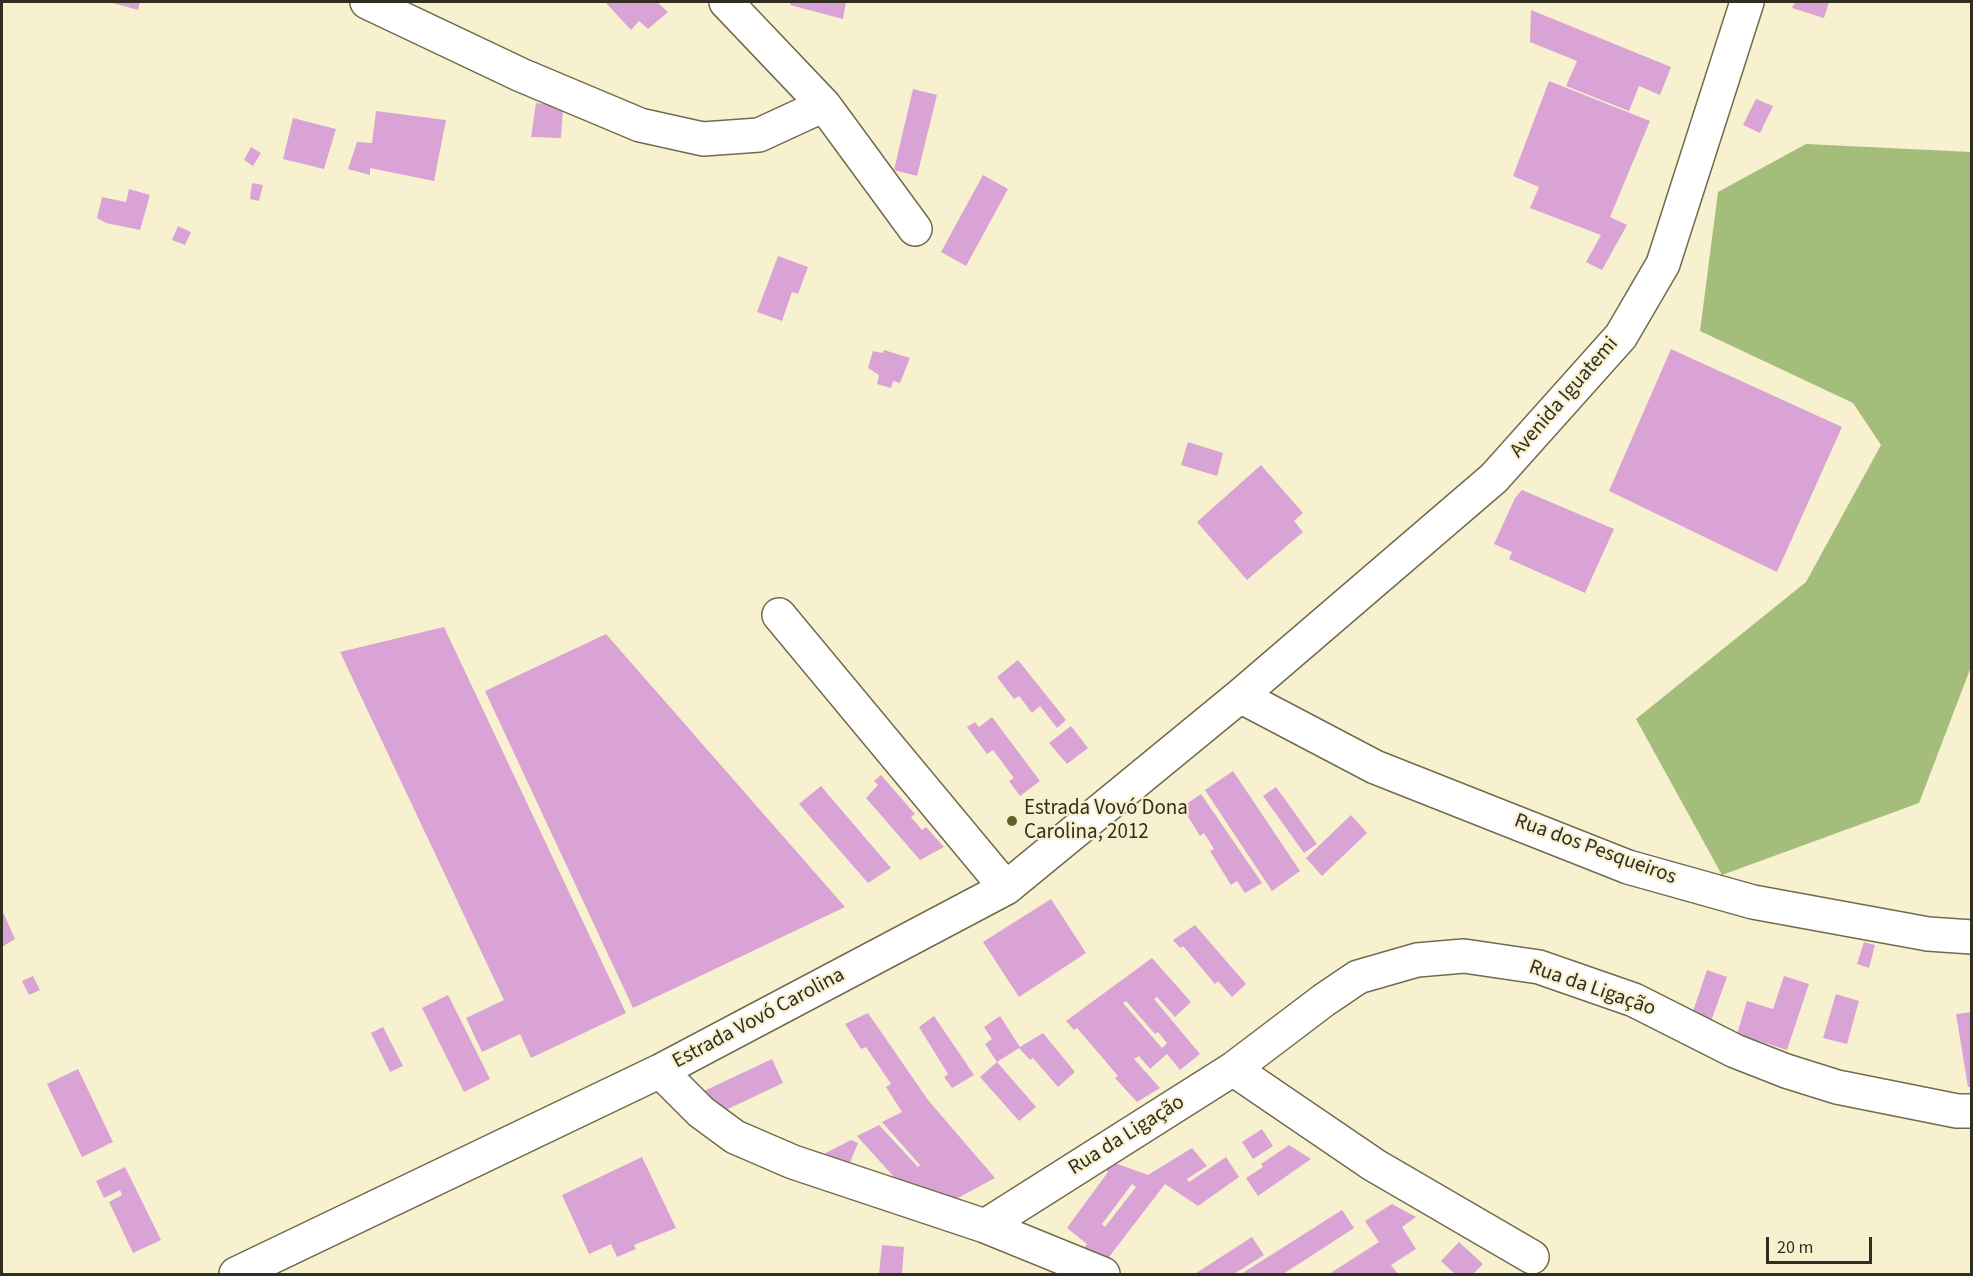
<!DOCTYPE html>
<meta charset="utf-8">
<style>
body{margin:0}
#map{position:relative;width:1973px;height:1276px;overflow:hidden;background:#f8f1d0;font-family:"Source Sans 3",sans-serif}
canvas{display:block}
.frame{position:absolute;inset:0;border:3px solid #312e21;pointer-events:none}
.scale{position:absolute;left:1766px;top:1237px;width:106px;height:27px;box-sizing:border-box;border:3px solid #312e21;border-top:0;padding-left:8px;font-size:18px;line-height:21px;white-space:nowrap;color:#312e21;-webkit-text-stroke:4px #f8f1d0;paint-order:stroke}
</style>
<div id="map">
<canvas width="1973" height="1276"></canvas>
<div class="frame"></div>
<div class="scale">20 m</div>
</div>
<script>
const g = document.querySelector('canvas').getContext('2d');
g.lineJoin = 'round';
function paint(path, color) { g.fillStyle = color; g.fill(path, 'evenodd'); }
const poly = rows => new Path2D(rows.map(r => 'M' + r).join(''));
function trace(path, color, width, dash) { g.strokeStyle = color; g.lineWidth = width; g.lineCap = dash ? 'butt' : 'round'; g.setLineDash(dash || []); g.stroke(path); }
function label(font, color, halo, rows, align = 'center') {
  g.font = font + ' "Source Sans 3",sans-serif'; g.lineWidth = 4.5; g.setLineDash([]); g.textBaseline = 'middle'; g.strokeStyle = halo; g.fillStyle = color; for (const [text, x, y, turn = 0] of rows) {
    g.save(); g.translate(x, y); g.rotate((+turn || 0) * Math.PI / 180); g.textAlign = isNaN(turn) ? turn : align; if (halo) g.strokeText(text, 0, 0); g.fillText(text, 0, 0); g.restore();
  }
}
const forest = poly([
 [1806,144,1971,152,1971,667,1919,803,1722,875,1636,719,1806,582,1881,445,1853,403,1700,331,1718,192]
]);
const building = poly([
 [109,2,140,2,138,10],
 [605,2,657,2,668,12,648,29,639,21,631,30],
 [791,2,846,2,843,19,790,5],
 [1795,2,1829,2,1824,18,1792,8],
 [1531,10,1671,67,1660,95,1639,86,1629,111,1566,86,1577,61,1530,42],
 [1549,81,1650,121,1610,217,1627,225,1602,270,1586,262,1601,235,1530,208,1539,187,1513,176],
 [913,89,937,95,917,176,894,170],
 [1756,99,1773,106,1760,133,1743,125],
 [536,103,563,107,561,138,531,137],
 [376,111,446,120,434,181,370,168,370,175,348,169,357,142,372,143],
 [293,118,336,129,324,169,283,159],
 [251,147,261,153,253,166,244,160],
 [983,175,1008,189,966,266,941,252],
 [252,183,263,185,259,201,250,199],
 [129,189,150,195,140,230,106,223,97,218,102,197,126,202],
 [178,226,191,232,185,245,172,240],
 [778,256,808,267,798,294,792,292,782,321,757,312],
 [1671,349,1842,427,1777,572,1609,491],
 [884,350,910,358,900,383,893,381,891,388,877,384,879,375,868,368,873,351,883,353],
 [1188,442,1223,453,1217,476,1181,465],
 [1261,465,1303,513,1294,521,1303,532,1247,580,1197,522],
 [1522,490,1614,529,1585,593,1509,559,1512,552,1494,544,1515,498],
 [444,627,626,1013,531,1058,520,1034,482,1052,466,1018,504,1000,340,652],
 [606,634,845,907,633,1008,485,691],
 [1018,660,1066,720,1057,728,1040,706,1032,713,1019,696,1014,699,997,677],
 [992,717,1040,781,1020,796,1009,781,1014,778,993,750,987,754,967,727,975,722,979,727],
 [1071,726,1088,748,1067,764,1049,743],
 [1233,771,1300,871,1272,891,1205,790],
 [881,775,915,814,911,817,922,830,926,827,944,847,920,860,866,798,878,785,874,781],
 [821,786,891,868,868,883,799,804],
 [1276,787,1317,844,1304,853,1263,796],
 [1201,794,1262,883,1245,893,1237,881,1231,885,1210,851,1214,849,1204,833,1200,836,1182,807],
 [1351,815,1367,833,1322,876,1306,858],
 [1051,899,1086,953,1019,997,983,942],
 [2,910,15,939,2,947],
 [1195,925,1246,984,1232,997,1218,981,1215,984,1183,946,1180,948,1173,940],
 [1864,942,1875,945,1869,968,1857,964],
 [1152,958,1191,1002,1175,1017,1157,997,1154,999,1200,1054,1180,1070,1167,1054,1150,1069,1139,1056,1134,1059,1160,1088,1137,1102,1115,1078,1118,1076,1077,1028,1074,1030,1066,1021],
 [1126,1001,1155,1034,1158,1032,1167,1043,1162,1048,1123,1003],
 [1707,970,1727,977,1710,1024,1691,1017],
 [33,976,40,990,29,995,22,981],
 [1784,976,1809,984,1787,1050,1737,1034,1747,1001,1773,1009],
 [1836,994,1859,1001,1847,1044,1823,1038],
 [448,995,490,1079,464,1092,422,1008],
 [1972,1012,1972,1087,1968,1087,1956,1014],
 [868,1013,928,1100,995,1178,943,1206,903,1187,857,1136,879,1125,918,1167,920,1165,882,1122,902,1112,886,1087,891,1084,866,1047,861,1049,845,1024],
 [934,1016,974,1075,952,1088,944,1077,948,1074,919,1027],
 [1000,1016,1020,1047,1043,1033,1075,1072,1058,1087,1033,1058,1030,1060,1019,1048,997,1062,985,1044,992,1039,984,1027],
 [383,1027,403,1066,390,1072,371,1033],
 [772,1059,783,1083,715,1115,704,1091],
 [997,1062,1036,1107,1019,1121,980,1077],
 [78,1069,113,1142,82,1157,47,1084],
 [1262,1129,1273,1146,1253,1159,1242,1142],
 [851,1140,858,1143,847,1170,816,1158],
 [1289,1145,1311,1159,1258,1196,1246,1178,1263,1167,1261,1164],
 [1192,1148,1207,1166,1187,1179,1189,1182,1226,1157,1239,1177,1198,1206,1165,1184,1099,1270,1076,1259,1087,1244,1067,1228,1108,1172,1106,1170,1115,1163,1148,1175],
 [1132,1184,1136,1187,1105,1227,1102,1224],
 [642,1157,676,1228,634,1245,636,1249,617,1257,611,1244,589,1254,562,1195],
 [125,1167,161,1240,133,1253,109,1202,122,1195,120,1190,104,1198,96,1181],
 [1392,1204,1416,1217,1402,1227,1416,1249,1391,1265,1398,1274,1329,1274,1379,1242,1365,1221],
 [1342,1210,1354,1228,1308,1258,1283,1274,1241,1274],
 [1252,1237,1264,1255,1234,1274,1197,1274,1196,1273],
 [1459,1242,1483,1264,1473,1274,1455,1274,1441,1261],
 [882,1245,904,1247,902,1274,879,1274]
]);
const minor = poly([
 [367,2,521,75,640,125,703,139,759,135,824,105],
 [726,2,824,105,915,229],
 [779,615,1006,888],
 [1240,696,1375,767,1628,867,1753,902,1928,934,1972,937],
 [1233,1069,1374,1165,1532,1257],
 [660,1071,701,1112,735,1137,793,1162,985,1226,1103,1274],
 [985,1226,1233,1069,1324,1000,1358,977,1417,960,1464,956,1539,967,1634,1000,1735,1051,1786,1071,1837,1087,1957,1111,1972,1111],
 [236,1274,660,1071,1006,888,1240,696,1494,478,1621,336,1663,264,1747,2]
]);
const markers = [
 [1012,821,6,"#635e2a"]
];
const streetNames = [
 ["Avenida Iguatemi",1565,398,-49],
 ["Rua dos Pesqueiros",1595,850,20],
 ["Rua da Ligação",1592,989,19],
 ["Estrada Vovó Carolina",759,1019,-28],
 ["Rua da Ligação",1127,1136,-32]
];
const poiNames = [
 ["Estrada Vovó Dona",1024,809],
 ["Carolina, 2012",1024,833]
];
paint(forest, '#a5bd7b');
paint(building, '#d9a3d5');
trace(minor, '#716b4d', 36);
trace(minor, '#fff', 33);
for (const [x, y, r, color] of markers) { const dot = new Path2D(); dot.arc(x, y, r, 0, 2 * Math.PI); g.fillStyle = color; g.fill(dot); trace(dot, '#f8f1d0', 2); }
label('21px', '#312e21', '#f8f1d0', streetNames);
label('21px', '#312e21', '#f8f1d0', poiNames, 'left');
</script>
